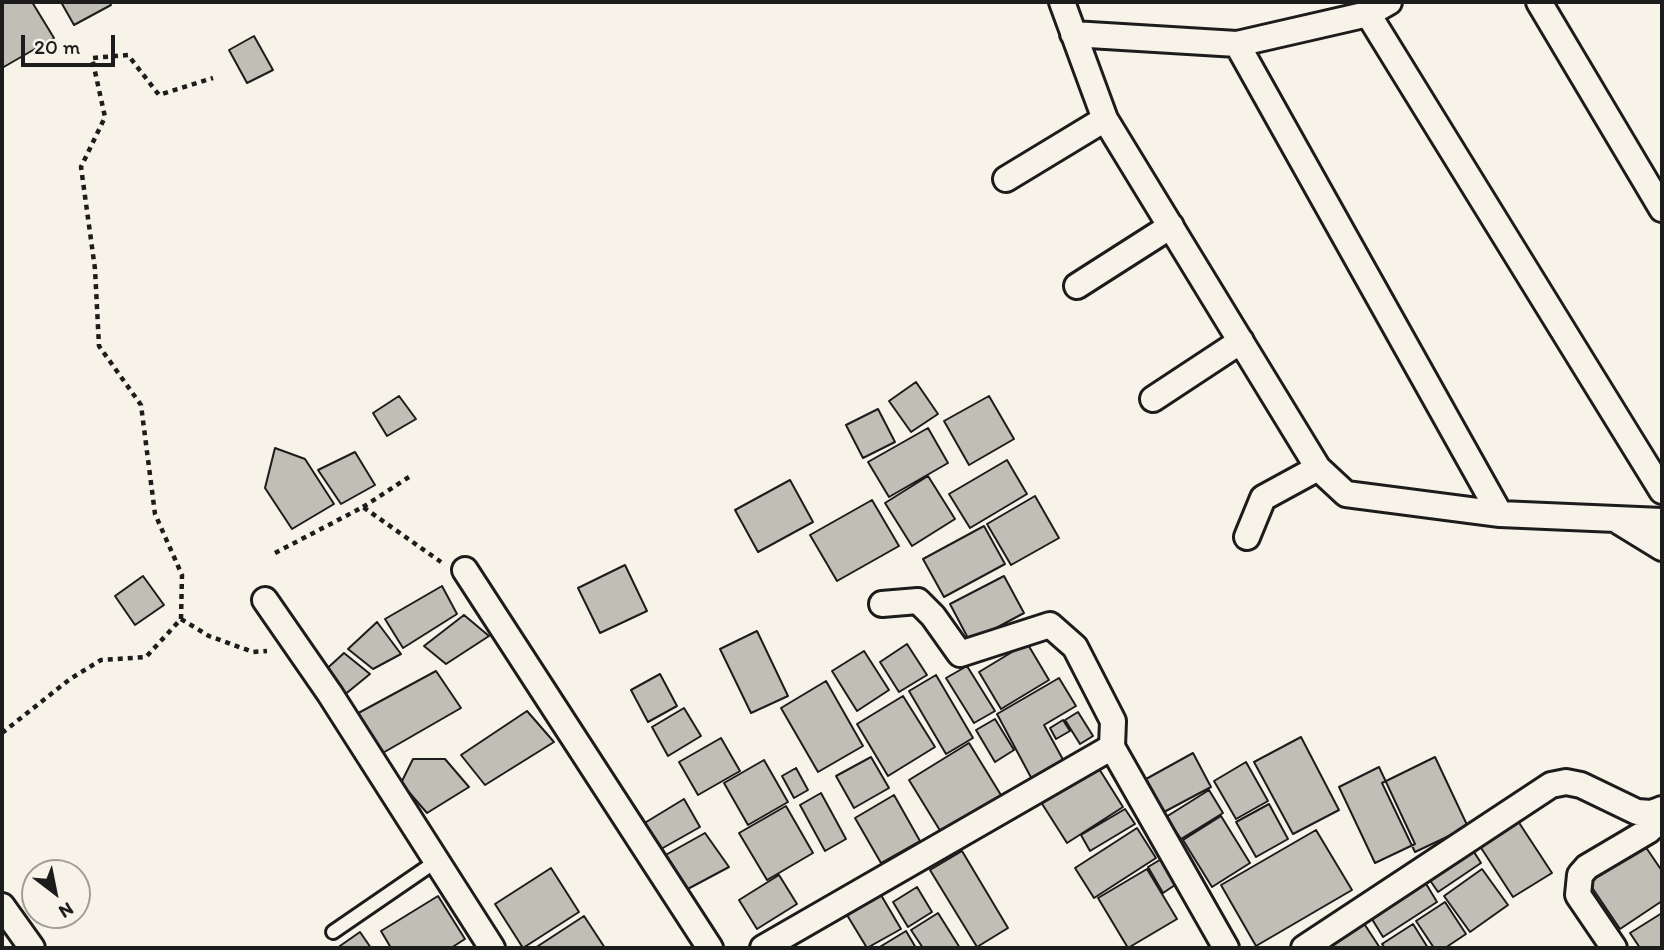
<!DOCTYPE html>
<style>
body{margin:0}
#map{position:relative;width:1664px;height:950px;overflow:hidden;background:#f7f3e8;font-family:Itim,sans-serif}
canvas{display:block}
.frame{position:absolute;inset:0;border:4px solid #1c1c1c;pointer-events:none}
.north{position:absolute;left:21px;top:859px;width:70px;height:70px;box-sizing:border-box;background:#f7f3e8;border:2px solid #9f9d96;border-radius:50%;rotate:148deg;font-size:19px;font-weight:700;line-height:28px;text-align:center;color:#1c1c1c}
.north::after{content:'';display:block;margin:auto;width:24px;height:32px;background:#1c1c1c;clip-path:polygon(50% 0,100% 100%,50% 72%,0 100%)}
.scale{position:absolute;left:21px;top:35px;width:94px;height:32px;box-sizing:border-box;border:4px solid #1c1c1c;border-top:0;padding-left:9px;font-size:21px;line-height:24px;white-space:nowrap;color:#1c1c1c;-webkit-text-stroke:5px #f7f3e8;paint-order:stroke}
</style>
<div id="map">
<canvas width="1664" height="950"></canvas>
<div class="frame"></div>
<div class="north">N</div>
<div class="scale">20 m</div>
</div>
<script>
const g = document.querySelector('canvas').getContext('2d');
g.lineJoin = 'round';
function paint(path, color) { g.fillStyle = color; g.fill(path, 'evenodd'); }
const poly = rows => new Path2D(rows.map(r => 'M' + r).join(''));
function trace(path, color, width, dash) { g.strokeStyle = color; g.lineWidth = width; g.lineCap = dash ? 'butt' : 'round'; g.setLineDash(dash || []); g.stroke(path); }
const building = poly([
 [2,2,32,2,54,38,2,68,2,2],
 [61,2,109,2,111,5,74,25,61,2],
 [254,36,273,70,247,83,229,50,254,36],
 [916,382,938,414,911,432,889,401,916,382],
 [399,396,416,419,387,436,373,413,399,396],
 [989,396,1014,439,969,465,944,421,989,396],
 [878,409,895,442,863,458,846,425,878,409],
 [928,428,948,463,889,497,868,462,928,428],
 [275,448,305,459,334,504,292,529,265,488,275,448],
 [355,452,375,485,341,504,318,470,355,452],
 [1007,460,1027,494,970,528,949,494,1007,460],
 [928,476,955,519,912,546,885,503,928,476],
 [790,480,813,522,758,552,735,510,790,480],
 [1035,496,1059,538,1011,565,987,524,1035,496],
 [872,500,899,546,837,581,810,535,872,500],
 [984,526,1005,564,944,597,923,559,984,526],
 [625,565,647,611,600,633,578,588,625,565],
 [143,576,164,605,135,625,115,596,143,576],
 [1004,576,1024,613,970,642,950,604,1004,576],
 [442,586,457,614,403,648,385,619,442,586],
 [464,615,489,636,446,664,424,646,464,615],
 [377,622,401,654,373,669,348,649,377,622],
 [757,631,788,696,751,713,720,649,757,631],
 [1027,643,1049,680,1001,709,979,672,1027,643],
 [907,644,927,675,899,692,880,662,907,644],
 [864,651,889,690,857,711,832,671,864,651],
 [344,653,370,674,343,696,321,674,344,653],
 [967,666,995,711,974,723,946,678,967,666],
 [436,671,461,708,381,754,351,717,436,671],
 [660,674,677,706,648,722,631,690,660,674],
 [936,675,973,738,946,754,909,691,936,675],
 [1059,678,1076,706,1044,725,1066,765,1034,783,997,714,1059,678],
 [826,681,863,746,818,772,781,708,826,681],
 [903,696,935,747,888,776,857,724,903,696],
 [684,708,701,736,668,756,652,727,684,708],
 [527,711,554,742,485,785,461,755,527,711],
 [1078,712,1093,736,1080,744,1065,720,1078,712],
 [995,719,1014,750,995,762,976,730,995,719],
 [1063,720,1070,731,1056,739,1050,728,1063,720],
 [1301,737,1339,810,1293,834,1254,762,1301,737],
 [721,738,740,771,698,795,679,762,721,738],
 [969,743,1004,800,944,837,909,780,969,743],
 [1193,753,1211,787,1164,812,1146,779,1193,753],
 [871,757,889,788,854,808,836,776,871,757],
 [1435,757,1468,827,1415,852,1382,783,1435,757],
 [413,759,445,759,469,787,427,813,401,783,413,759],
 [764,760,788,802,748,825,724,783,764,760],
 [1246,762,1268,801,1236,819,1214,781,1246,762],
 [1096,764,1123,807,1067,843,1039,799,1096,764],
 [1379,767,1415,844,1375,863,1339,787,1379,767],
 [796,768,808,790,794,798,782,776,796,768],
 [1209,790,1223,813,1181,839,1166,817,1209,790],
 [821,793,846,839,825,851,800,805,821,793],
 [894,795,920,841,881,863,855,818,894,795],
 [684,799,700,827,654,853,638,827,684,799],
 [1269,804,1288,839,1256,857,1236,822,1269,804],
 [786,806,813,853,767,880,739,833,786,806],
 [1125,809,1135,824,1090,851,1081,835,1125,809],
 [1512,812,1552,873,1513,897,1474,837,1512,812],
 [1221,816,1250,863,1212,887,1183,840,1221,816],
 [1137,828,1156,858,1094,898,1075,868,1137,828],
 [1316,830,1352,890,1256,946,1221,885,1316,830],
 [705,833,729,867,684,891,662,857,705,833],
 [1643,843,1662,871,1662,901,1620,929,1587,880,1643,843],
 [1469,844,1481,863,1438,892,1425,873,1469,844],
 [962,851,1008,928,977,947,930,870,962,851],
 [1163,858,1178,883,1163,893,1148,867,1163,858],
 [551,868,579,912,523,948,495,904,551,868],
 [1147,869,1177,919,1128,948,1098,898,1147,869],
 [1482,869,1508,905,1470,932,1444,896,1482,869],
 [779,875,797,904,757,929,739,900,779,875],
 [1422,877,1437,902,1383,937,1367,911,1422,877],
 [917,887,932,912,908,927,893,902,917,887],
 [881,895,901,929,867,948,847,915,881,895],
 [438,896,465,939,451,948,391,948,381,931,438,896],
 [1445,902,1466,934,1445,948,1434,948,1416,921,1445,902],
 [938,913,960,948,923,948,911,930,938,913],
 [1662,913,1662,948,1640,948,1630,933,1662,913],
 [584,916,605,948,535,948,584,916],
 [1363,922,1380,948,1327,948,1325,945,1363,922],
 [1413,924,1428,948,1385,948,1382,944,1413,924],
 [906,931,916,948,878,948,906,931],
 [360,932,371,948,337,948,360,932]
]);
const path = poly([
 [363,507,409,477],
 [275,553,363,507,441,562],
 [181,619,209,636,253,652,267,651],
 [2,733,70,679,101,660,146,657,181,619,182,575,155,514,141,405,99,346,95,269,81,167,105,117,92,58,128,55,159,95,213,78]
]);
const lane = poly([
 [333,932,435,862]
]);
const street = poly([
 [1062,2,1105,119,1318,468,1346,494,1500,514,1662,521],
 [1539,2,1662,209],
 [1368,14,1662,491],
 [1073,34,1237,44,1368,14,1389,2],
 [1237,44,1500,514],
 [1006,179,1105,119],
 [1077,286,1171,226],
 [1153,399,1241,341],
 [1618,521,1662,548],
 [1247,537,1263,498,1318,468],
 [465,570,710,948],
 [265,600,330,694,492,948],
 [882,604,918,601,933,616,960,654,1050,625,1075,647,1113,721,1112,747],
 [2,906,32,948],
 [763,948,1112,747,1226,948],
 [1304,948,1551,785,1566,782,1581,785,1637,812,1652,813,1662,809],
 [1614,948,1578,895,1580,875,1587,867,1648,831,1658,822,1662,812]
]);
paint(building, '#c0beb5');
trace(building, '#1c1c1c', 2);
trace(lane, '#1c1c1c', 18);
trace(street, '#1c1c1c', 30);
trace(path, '#1c1c1c', 4.5, [5, 5]);
trace(lane, '#f7f3e8', 12);
trace(street, '#f7f3e8', 24);
</script>
